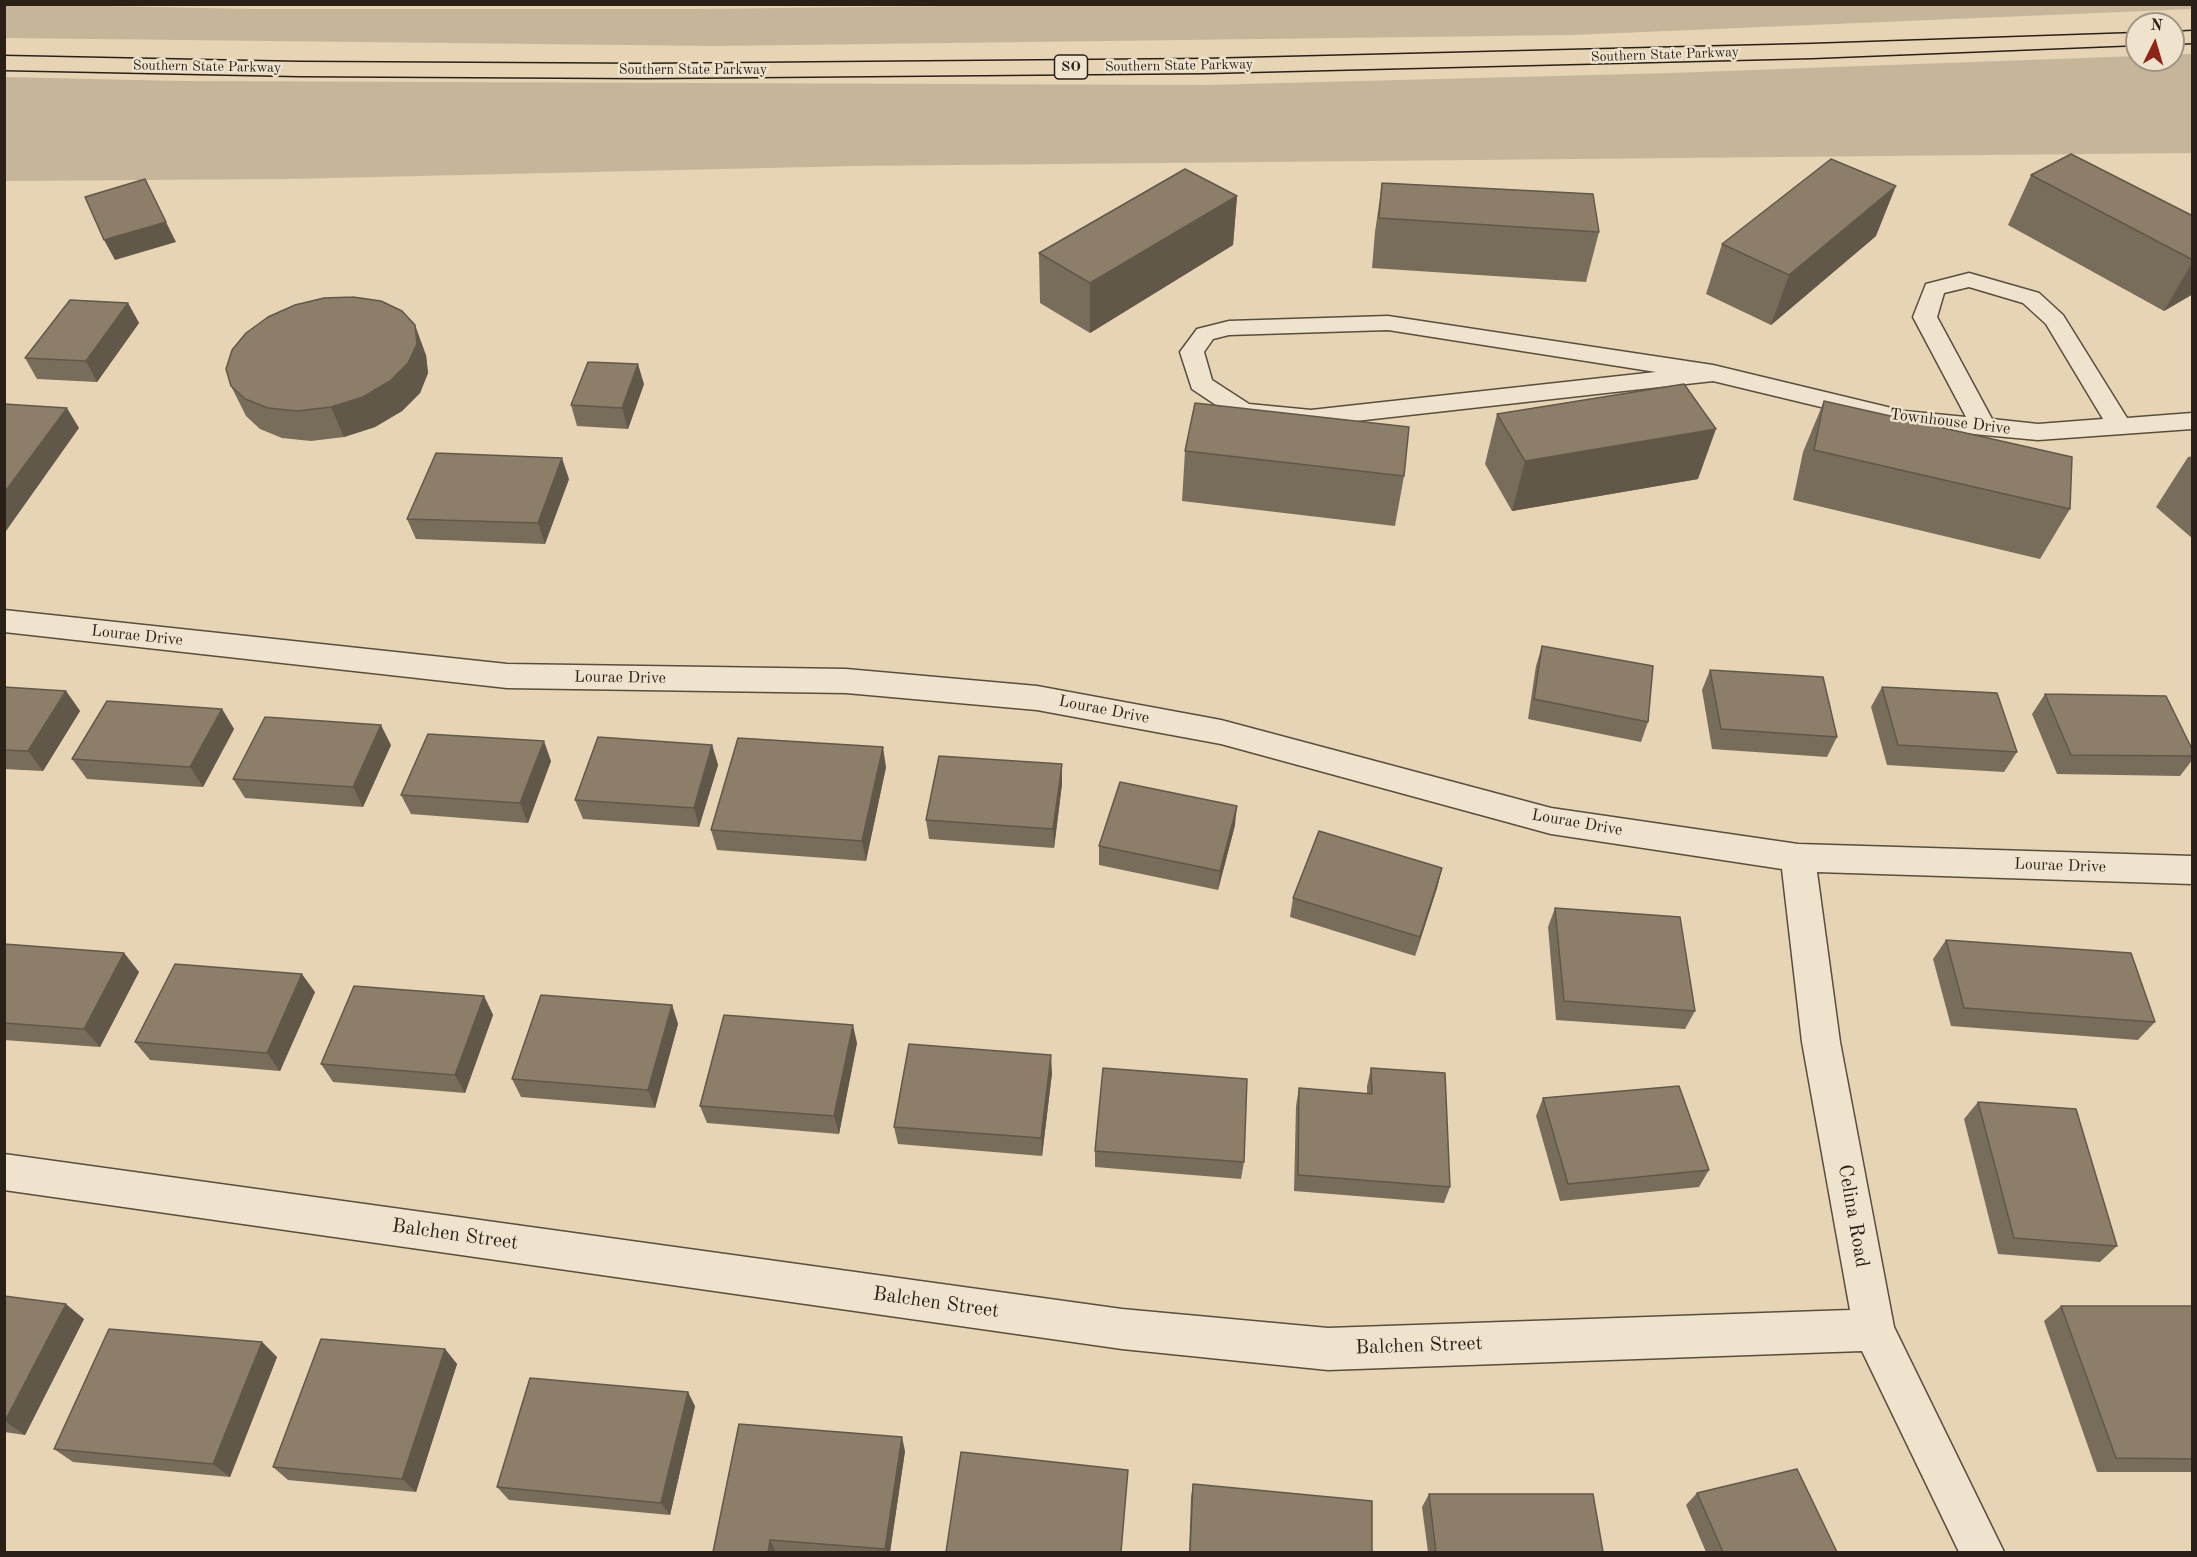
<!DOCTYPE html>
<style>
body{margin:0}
#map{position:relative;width:2197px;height:1557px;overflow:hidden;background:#e6d4b4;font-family:"Old Standard TT",serif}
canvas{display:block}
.frame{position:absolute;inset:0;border:6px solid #2a2017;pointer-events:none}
.north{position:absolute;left:2125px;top:12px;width:60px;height:60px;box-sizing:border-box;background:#efe3ce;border:2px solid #a09585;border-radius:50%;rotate:5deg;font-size:16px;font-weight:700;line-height:24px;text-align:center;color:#2a2017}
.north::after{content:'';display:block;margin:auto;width:21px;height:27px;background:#8f2418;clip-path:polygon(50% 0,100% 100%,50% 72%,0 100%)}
</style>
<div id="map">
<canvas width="2197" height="1557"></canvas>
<div class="frame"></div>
<div class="north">N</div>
</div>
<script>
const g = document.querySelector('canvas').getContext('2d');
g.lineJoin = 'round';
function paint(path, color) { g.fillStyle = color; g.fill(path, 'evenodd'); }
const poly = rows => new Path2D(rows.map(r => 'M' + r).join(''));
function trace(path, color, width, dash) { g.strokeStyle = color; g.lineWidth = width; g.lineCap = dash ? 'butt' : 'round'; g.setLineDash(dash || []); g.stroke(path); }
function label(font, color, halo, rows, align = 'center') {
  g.font = font + ' "Old Standard TT",serif'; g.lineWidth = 5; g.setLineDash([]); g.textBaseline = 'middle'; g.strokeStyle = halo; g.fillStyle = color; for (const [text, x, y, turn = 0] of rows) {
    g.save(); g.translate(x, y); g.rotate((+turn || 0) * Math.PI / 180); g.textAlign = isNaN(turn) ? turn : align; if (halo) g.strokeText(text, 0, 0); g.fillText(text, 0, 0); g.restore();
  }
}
const green = poly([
 [5,4,252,9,696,9,1121,4,2192,4,2192,9,1572,35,715,46,5,38],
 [2173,54,2192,54,2192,153,854,166,289,179,5,181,5,77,181,81,1206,85,1671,73,2137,56,2137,60,2173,60]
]);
const service = poly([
 [1969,273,2039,293,2063,315,2127,418,2192,413,2192,429,2038,440,1984,435,1904,427,1713,381,1311,426,1234,417,1192,389,1180,352,1197,329,1229,321,1388,316,1713,365,1904,411,1966,417,1913,317,1926,284,1969,273],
 [1969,287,2023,303,2046,324,2103,419,2038,424,1992,419,1937,317,1944,293,1969,287],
 [1388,330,1656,372,1311,410,1249,404,1212,380,1204,352,1213,339,1229,335,1388,330]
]);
const minor = poly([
 [4,610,507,664,846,669,1037,686,1221,720,1551,808,1798,844,2192,856,2192,884,1817,872,1840,1042,1894,1327,2004,1552,1959,1552,1862,1351,1328,1370,1122,1349,4,1190,4,1154,1122,1309,1328,1328,1850,1310,1802,1042,1782,869,1551,834,1221,744,1037,710,846,693,507,688,4,632,4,610]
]);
const motorway = poly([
 [2192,31,2192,43,2173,44,2173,32,2192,31],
 [2137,33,2137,45,1812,58,1206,73,645,78,299,76,4,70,4,56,299,62,645,64,1206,59,1812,44,2137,33]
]);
const wall = poly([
 [2031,175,2193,216,2193,294,2164,311,2008,225],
 [1382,183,1599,232,1586,282,1372,268,1375,232],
 [1237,196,1233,245,1090,333,1040,303,1039,253],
 [1876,236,1771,325,1706,294,1722,244],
 [128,303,139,323,97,382,37,379,25,358],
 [426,355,428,373,420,393,402,411,375,427,344,437,311,441,282,438,260,429,246,416,231,386],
 [644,384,628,429,577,426,571,405],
 [1824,401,2070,509,2040,559,1793,500,1803,452],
 [1497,414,1698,479,1512,511,1485,464],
 [1185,451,1404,476,1395,526,1182,501],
 [2193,456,2193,539,2156,507,2188,457],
 [569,479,545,544,416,539,407,519],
 [1542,646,1648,722,1641,742,1528,719,1536,666],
 [1710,670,1837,737,1827,757,1712,749,1702,690],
 [4,687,66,691,80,711,43,771,4,769],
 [1882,687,2017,752,2004,772,1887,765,1871,707],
 [2045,694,2193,751,2193,759,2180,776,2057,774,2032,714],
 [222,709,234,729,203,787,87,779,72,759],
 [391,745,363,807,245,798,233,779],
 [712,745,718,765,699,827,583,819,575,800],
 [551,761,528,823,411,814,401,795],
 [886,767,866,861,717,850,711,830],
 [1062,784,1054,848,929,839,926,820],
 [1235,825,1218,890,1099,865,1099,846],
 [1442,868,1437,888,1415,956,1290,917,1293,898],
 [1555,908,1695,1011,1685,1029,1556,1020,1548,927],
 [1946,940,2155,1022,2138,1040,1951,1026,1933,959],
 [4,944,124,953,139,972,100,1047,4,1040],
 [315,992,280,1071,150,1060,135,1042],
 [484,996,493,1015,465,1093,333,1082,321,1064],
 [672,1005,678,1024,655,1108,521,1097,512,1079],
 [857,1043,839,1134,707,1123,700,1106],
 [1371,1068,1450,1187,1444,1203,1294,1191,1296,1106,1299,1088,1367,1094,1367,1086],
 [1052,1073,1042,1156,898,1144,894,1127],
 [1543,1098,1709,1170,1699,1187,1560,1201,1536,1116],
 [1978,1102,2117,1246,2100,1262,1998,1254,1964,1119],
 [1095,1151,1244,1162,1241,1179,1095,1167],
 [4,1296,84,1319,25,1435,4,1432],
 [2061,1306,2193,1306,2193,1472,2097,1472,2044,1321],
 [262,1342,277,1357,230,1477,73,1462,54,1449],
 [445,1349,457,1364,416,1492,288,1480,273,1467],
 [695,1406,670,1515,509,1500,497,1487],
 [905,1451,890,1552,713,1552],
 [1193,1484,1372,1552,1189,1552,1191,1497],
 [1697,1493,1837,1552,1706,1552,1686,1505],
 [1429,1494,1603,1552,1428,1552,1422,1507]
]);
const shadedWall = poly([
 [1896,186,1876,236,1771,325,1789,275],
 [1237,196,1233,245,1090,333,1090,283],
 [166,222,176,242,115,260,104,240],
 [2193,261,2193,294,2164,311],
 [128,303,139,323,97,382,86,361],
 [415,325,426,355,428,373,420,393,402,411,375,427,344,437,331,407],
 [638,364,644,384,628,429,622,408],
 [67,408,79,428,6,531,4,528,4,493],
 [1716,429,1698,479,1512,511,1525,461],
 [562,458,569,479,545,544,538,523],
 [66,691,80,711,43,771,28,751],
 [222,709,234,729,203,787,190,767],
 [381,725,391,745,363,807,353,787],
 [544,741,551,761,528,823,520,803],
 [712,745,718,765,699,827,694,808],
 [883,747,886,767,866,861,862,841],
 [1062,764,1062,784,1054,848,1053,829],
 [1237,806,1235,825,1218,890,1220,871],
 [1442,868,1437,888,1415,956,1420,937],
 [124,953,139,972,100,1047,84,1029],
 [302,974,315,992,280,1071,267,1053],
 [484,996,493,1015,465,1093,455,1075],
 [672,1005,678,1024,655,1108,648,1090],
 [853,1025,857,1043,839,1134,834,1116],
 [1051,1055,1052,1073,1042,1156,1041,1138],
 [66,1304,84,1319,25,1435,5,1421],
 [262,1342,277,1357,230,1477,213,1464],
 [445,1349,457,1364,416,1492,402,1479],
 [688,1392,695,1406,670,1515,661,1503],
 [902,1437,905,1451,890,1552,886,1552,885,1549],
 [770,1540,776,1552,768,1552]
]);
const building = poly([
 [2071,154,2193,216,2193,260,2031,175,2071,154],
 [1831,159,1896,186,1789,275,1722,244,1831,159],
 [1185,169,1237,196,1090,283,1039,253,1185,169],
 [145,179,166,222,104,240,85,197,145,179],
 [1382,183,1593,194,1599,232,1379,218,1382,183],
 [353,297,381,301,402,311,415,325,417,344,408,363,390,381,363,397,331,407,297,411,268,408,245,399,231,386,226,369,232,350,246,333,268,317,295,305,324,298,353,297],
 [70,300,128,303,86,361,25,358,70,300],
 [588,362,638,364,622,408,571,405,588,362],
 [1684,384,1716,429,1525,461,1497,414,1684,384],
 [1824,401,2072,457,2070,509,1814,450,1824,401],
 [1195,403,1409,427,1404,476,1185,451,1195,403],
 [4,404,67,408,4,493,4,404],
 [436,453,562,458,538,523,407,519,436,453],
 [1542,646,1653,666,1648,722,1534,699,1542,646],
 [1710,670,1823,677,1837,737,1721,729,1710,670],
 [4,687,66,691,28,751,4,750,4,687],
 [1882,687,1997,693,2017,752,1898,745,1882,687],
 [2045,694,2166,696,2193,751,2193,756,2071,755,2045,694],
 [107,701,222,709,190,767,72,759,107,701],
 [265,717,381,725,353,787,233,779,265,717],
 [428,734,544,741,520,803,401,795,428,734],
 [598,737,712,745,694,808,575,800,598,737],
 [738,738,883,747,862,841,711,830,738,738],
 [939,756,1062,764,1053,829,926,820,939,756],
 [1120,782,1237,806,1220,871,1099,846,1120,782],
 [1319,831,1442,868,1420,937,1293,898,1319,831],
 [1555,908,1680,917,1695,1011,1564,1001,1555,908],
 [1946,940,2131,953,2155,1022,1964,1008,1946,940],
 [4,944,124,953,84,1029,4,1023,4,944],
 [175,964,302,974,267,1053,135,1042,175,964],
 [354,986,484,996,455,1075,321,1064,354,986],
 [541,995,672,1005,648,1090,512,1079,541,995],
 [724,1015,853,1025,834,1116,700,1106,724,1015],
 [909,1044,1051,1055,1041,1138,894,1127,909,1044],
 [1103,1068,1247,1079,1244,1162,1095,1151,1103,1068],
 [1371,1068,1445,1073,1450,1187,1298,1175,1299,1088,1372,1094,1371,1068],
 [1679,1086,1709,1170,1568,1184,1543,1098,1679,1086],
 [1978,1102,2076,1109,2117,1246,2014,1238,1978,1102],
 [4,1296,66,1304,5,1421,4,1421,4,1296],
 [2061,1306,2193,1306,2193,1459,2116,1458,2061,1306],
 [109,1329,262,1342,213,1464,54,1449,109,1329],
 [321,1339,445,1349,402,1479,273,1467,321,1339],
 [530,1378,688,1392,661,1503,497,1487,530,1378],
 [739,1424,902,1437,885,1549,770,1540,768,1552,713,1552,739,1424],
 [961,1452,1128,1470,1121,1552,946,1552,961,1452],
 [1797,1469,1837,1552,1723,1552,1697,1493,1797,1469],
 [1193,1484,1372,1501,1372,1552,1190,1552,1193,1484],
 [1429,1494,1593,1494,1603,1552,1436,1552,1429,1494]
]);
const farStreetnames = [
 ["Southern State Parkway",1665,55,-2],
 ["Southern State Parkway",1179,66,-1],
 ["Southern State Parkway",207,67,1],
 ["Southern State Parkway",693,70]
];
const shields = [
 [1071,67,33]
];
const shieldNames = [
 ["SO",1071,67]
];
const streetNames = [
 ["Townhouse Drive",1950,422,7],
 ["Lourae Drive",137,636,6],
 ["Lourae Drive",620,678,1],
 ["Lourae Drive",1104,710,11],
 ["Lourae Drive",1577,823,10],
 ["Lourae Drive",2060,866,2]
];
const nearStreetnames = [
 ["Celina Road",1853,1216,80],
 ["Balchen Street",455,1235,8],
 ["Balchen Street",936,1303,8],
 ["Balchen Street",1419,1346,-2]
];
paint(green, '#c6b599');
trace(service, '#594d3e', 3);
trace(minor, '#594d3e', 3);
trace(motorway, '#2a2017', 3);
paint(service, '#efe3ce');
paint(minor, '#efe3ce');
paint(motorway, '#e6d4b4');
paint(wall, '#786c5a');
paint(shadedWall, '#62584a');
paint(building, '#8c7e69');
trace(building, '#62584a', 1.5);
label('14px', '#2a2017', '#efe3ce', farStreetnames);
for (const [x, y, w] of shields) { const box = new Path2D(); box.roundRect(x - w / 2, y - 12, w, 24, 4.5); g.fillStyle = '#efe3ce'; g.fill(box); trace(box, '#2a2017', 1.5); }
label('bold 15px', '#2a2017', null, shieldNames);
label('16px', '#2a2017', '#efe3ce', streetNames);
label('20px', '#2a2017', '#efe3ce', nearStreetnames);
</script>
